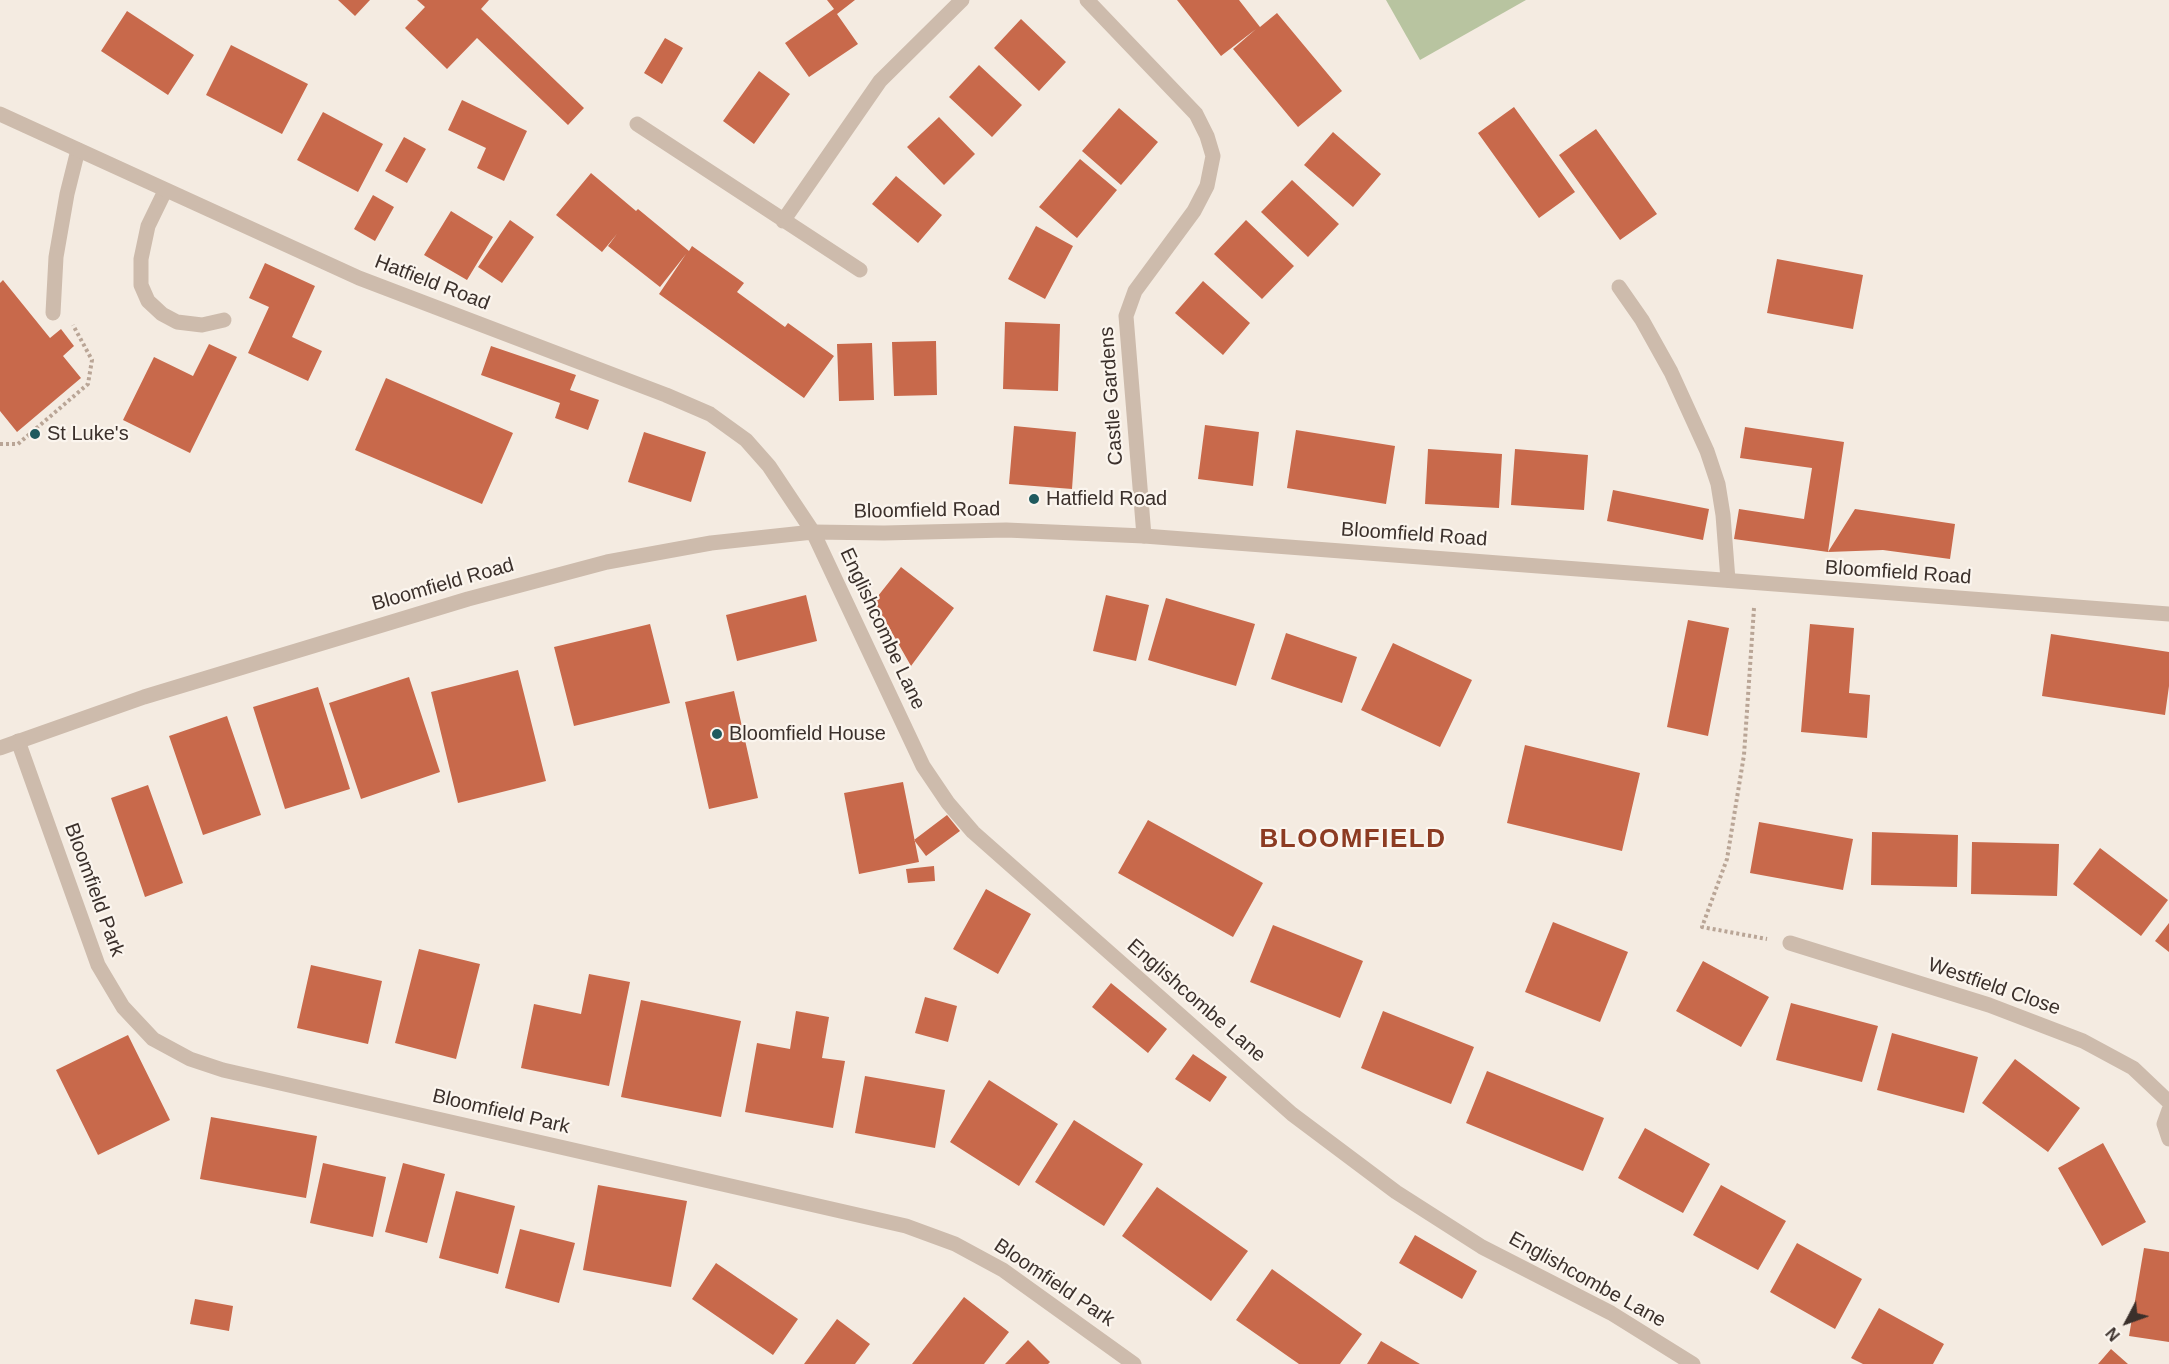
<!DOCTYPE html>
<style>
body{margin:0}
#map{position:relative;width:2169px;height:1364px;overflow:hidden;background:#f4ebe1;font-family:Arial,sans-serif}
canvas{display:block}
.north{position:absolute;left:2097px;top:1292px;width:60px;height:60px;-webkit-text-stroke:4px #fbf5ee;paint-order:stroke;rotate:229deg;font-size:16px;font-weight:700;line-height:24px;text-align:center;color:#3b302b}
.north::after{content:'';display:block;margin:auto;width:21px;height:27px;background:#3b302b;clip-path:polygon(50% 0,100% 100%,50% 72%,0 100%)}
</style>
<div id="map">
<canvas width="2169" height="1364"></canvas>
<div class="north">N</div>
</div>
<script>
const g = document.querySelector('canvas').getContext('2d');
g.lineJoin = 'round';
function paint(path, color) { g.fillStyle = color; g.fill(path, 'evenodd'); }
const poly = rows => new Path2D(rows.map(r => 'M' + r).join(''));
function trace(path, color, width, dash) { g.strokeStyle = color; g.lineWidth = width; g.lineCap = dash ? 'butt' : 'round'; g.setLineDash(dash || []); g.stroke(path); }
function label(font, color, halo, rows, align = 'center') {
  g.font = font + ' Arial,sans-serif'; g.lineWidth = 4.5; g.setLineDash([]); g.textBaseline = 'middle'; g.strokeStyle = halo; g.fillStyle = color; for (const [text, x, y, turn = 0] of rows) {
    g.save(); g.translate(x, y); g.rotate((+turn || 0) * Math.PI / 180); g.textAlign = isNaN(turn) ? turn : align; if (halo) g.strokeText(text, 0, 0); g.fillText(text, 0, 0); g.restore();
  }
}
const green = poly([
 [1386,0,1526,0,1420,60]
]);
const building = poly([
 [338,0,370,0,355,16],
 [417,0,489,0,481,9,584,108,568,125,477,38,447,69,405,28,425,7],
 [827,0,855,0,837,14,858,44,809,77,785,43,834,9],
 [1177,0,1239,0,1260,27,1277,13,1342,91,1298,127,1233,49,1256,29,1221,56],
 [127,11,194,55,168,95,101,51],
 [1021,19,1066,62,1039,91,994,48],
 [665,38,683,48,662,84,644,73],
 [231,45,308,84,282,134,206,95],
 [979,65,1022,105,992,137,949,97],
 [759,71,790,94,754,144,723,121],
 [462,100,527,131,504,181,477,168,486,148,448,130],
 [1514,107,1575,192,1539,218,1478,133],
 [1119,108,1158,142,1121,185,1082,151],
 [323,112,383,144,358,192,297,160],
 [939,117,975,154,944,185,907,147],
 [1596,129,1657,214,1620,240,1559,155],
 [1333,132,1381,174,1353,207,1304,165],
 [404,137,426,149,407,183,385,171],
 [1080,159,1117,190,1077,238,1039,207],
 [591,173,636,211,638,209,689,251,692,246,744,283,737,292,785,327,788,323,834,356,804,398,659,294,686,254,660,287,608,246,617,234,602,252,556,215],
 [896,176,942,215,918,243,872,204],
 [1292,180,1339,224,1308,257,1261,212],
 [373,195,394,207,375,241,354,229],
 [451,211,493,237,467,280,424,255],
 [510,220,534,237,502,283,478,267],
 [1246,220,1294,266,1262,299,1214,254],
 [1036,226,1073,246,1045,299,1008,279],
 [1777,259,1863,275,1853,329,1767,313],
 [265,263,315,286,292,337,322,351,308,381,248,353,269,307,249,298],
 [3,280,50,338,61,329,74,346,63,356,81,378,17,432,0,411,0,283],
 [1203,281,1250,323,1223,355,1175,313],
 [1005,322,1060,324,1058,391,1003,389],
 [936,341,937,395,894,396,892,342],
 [872,343,874,400,839,401,837,344],
 [209,344,237,357,190,453,123,420,154,357,193,376],
 [491,346,576,375,570,390,599,400,588,430,555,418,560,403,481,375],
 [386,378,513,433,482,504,355,450],
 [1205,425,1259,432,1253,486,1198,479],
 [1014,426,1076,432,1072,489,1009,484],
 [1745,427,1844,442,1828,552,1855,509,1955,524,1950,559,1883,550,1828,552,1734,539,1739,509,1804,519,1812,468,1740,458],
 [1296,430,1395,446,1386,504,1287,488],
 [644,432,706,452,691,502,628,482],
 [1428,449,1502,454,1499,508,1425,504],
 [1515,449,1588,455,1584,510,1511,505],
 [1613,490,1709,509,1703,540,1607,521],
 [901,567,954,608,911,666,874,601],
 [806,595,817,641,737,661,726,615],
 [1106,595,1149,605,1136,661,1093,651],
 [1166,598,1255,624,1236,686,1148,660],
 [1688,620,1729,628,1708,736,1667,727],
 [650,624,670,703,574,726,554,647],
 [1810,624,1854,628,1849,693,1870,695,1867,738,1801,732],
 [1286,633,1357,657,1342,703,1271,679],
 [2051,634,2169,652,2169,686,2165,715,2042,696],
 [1393,643,1472,680,1440,747,1361,710],
 [518,670,546,781,458,803,431,692],
 [409,677,440,772,361,799,329,703],
 [318,687,350,789,285,809,253,707],
 [734,691,758,798,709,809,685,702],
 [227,716,261,815,203,835,169,736],
 [1525,745,1640,773,1622,851,1507,823],
 [903,782,919,862,859,874,844,793],
 [148,785,183,883,145,897,111,798],
 [947,815,960,831,926,856,914,840],
 [1148,820,1263,883,1233,937,1118,873],
 [1759,822,1853,839,1843,890,1750,873],
 [1872,832,1958,835,1957,887,1871,885],
 [1972,842,2059,844,2057,896,1971,894],
 [2100,848,2168,900,2141,936,2073,884],
 [934,866,935,881,908,883,906,869],
 [986,889,1031,914,998,974,953,949],
 [1553,922,1628,952,1600,1022,1525,992],
 [2169,923,2169,952,2155,941],
 [1273,925,1363,961,1340,1018,1250,982],
 [419,949,480,964,456,1059,395,1043],
 [1703,961,1769,997,1741,1047,1676,1011],
 [311,965,382,981,368,1044,297,1028],
 [589,974,630,982,609,1086,521,1068,534,1004,581,1014],
 [1111,983,1167,1029,1148,1053,1092,1007],
 [925,997,957,1006,948,1042,915,1033],
 [641,1000,741,1021,721,1117,621,1097],
 [1791,1003,1878,1026,1862,1082,1776,1060],
 [796,1011,829,1017,822,1058,845,1061,833,1128,745,1112,757,1043,790,1049],
 [1383,1011,1474,1047,1451,1104,1361,1068],
 [1892,1033,1978,1057,1964,1113,1877,1090],
 [128,1035,170,1120,98,1155,56,1070],
 [1193,1054,1227,1077,1210,1102,1175,1079],
 [2015,1059,2080,1108,2048,1152,1982,1103],
 [1487,1071,1604,1118,1583,1171,1466,1123],
 [865,1076,945,1090,935,1148,855,1133],
 [989,1080,1058,1124,1019,1186,950,1142],
 [211,1117,317,1136,306,1198,200,1179],
 [1074,1120,1143,1164,1104,1226,1035,1182],
 [1645,1128,1710,1164,1683,1213,1618,1178],
 [2103,1143,2146,1222,2102,1246,2058,1168],
 [323,1163,386,1177,373,1237,310,1223],
 [403,1163,445,1174,427,1243,385,1232],
 [598,1185,687,1201,671,1287,583,1270],
 [1721,1185,1786,1221,1758,1270,1693,1235],
 [1157,1187,1248,1251,1211,1301,1122,1236],
 [456,1191,515,1206,498,1274,439,1258],
 [520,1229,575,1243,559,1303,505,1288],
 [1415,1235,1477,1271,1462,1299,1399,1263],
 [1797,1243,1862,1279,1835,1329,1770,1292],
 [2144,1248,2169,1252,2169,1342,2129,1336],
 [716,1263,798,1319,773,1355,692,1299],
 [1272,1269,1362,1334,1340,1364,1299,1364,1236,1320],
 [964,1297,1009,1332,984,1364,912,1364],
 [195,1299,233,1306,229,1331,190,1324],
 [1879,1308,1944,1344,1933,1364,1863,1364,1851,1358],
 [837,1319,870,1344,855,1364,804,1364],
 [1028,1340,1050,1362,1048,1364,1005,1364],
 [1381,1341,1420,1364,1367,1364],
 [2111,1349,2128,1364,2098,1364]
]);
const path = poly([
 [0,444,18,444,88,384,92,360,73,325],
 [1754,608,1744,755,1727,859,1702,927,1767,939]
]);
const service = poly([
 [165,191,148,226,141,259,141,285,148,301,162,314,177,322,202,325,224,320],
 [1619,287,1642,320,1671,372,1707,451,1718,484,1723,515,1728,580],
 [53,313,56,257,67,194,78,150]
]);
const minor = poly([
 [1087,0,1196,114,1207,136,1213,156,1207,186,1194,211,1135,291,1126,316,1144,536],
 [0,114,359,278,666,395,710,414,746,440,769,466,813,532],
 [637,124,860,270],
 [783,221,880,81,962,0],
 [18,741,98,965,123,1007,153,1039,190,1059,223,1070,906,1226,955,1244,1003,1270,1134,1364],
 [1790,943,1989,1005,2083,1041,2133,1068,2169,1102],
 [2169,1110,2164,1124,2169,1139]
]);
const tertiary = poly([
 [813,532,923,766,948,803,973,832,1292,1114,1396,1192,1482,1247,1611,1313,1693,1364],
 [0,748,144,697,468,599,607,562,711,543,813,532,884,533,1006,530,1144,536,2169,614]
]);
const markers = [
 [35,434,6,"#1f5a5e"],
 [1034,499,6,"#1f5a5e"],
 [717,734,6,"#1f5a5e"]
];
const streetNames = [
 ["Hatfield Road",432,283,21],
 ["Castle Gardens",1112,396,-94],
 ["Bloomfield Road",927,511,-1],
 ["Bloomfield Road",1414,535,4],
 ["Bloomfield Road",1898,573,4],
 ["Bloomfield Road",443,585,-16],
 ["Englishcombe Lane",882,629,65],
 ["Bloomfield Park",94,890,70],
 ["Westfield Close",1994,987,19],
 ["Englishcombe Lane",1196,1001,41],
 ["Bloomfield Park",501,1112,13],
 ["Englishcombe Lane",1587,1280,29],
 ["Bloomfield Park",1054,1283,34]
];
const poiNames = [
 ["St Luke's",47,434],
 ["Hatfield Road",1046,499],
 ["Bloomfield House",729,734]
];
const districtNames = [
 ["BLOOMFIELD",1353,840]
];
paint(green, '#b8c4a0');
paint(building, '#c8694b');
trace(path, '#b9a596', 4, [3, 3]);
trace(service, '#cdbbac', 15);
trace(minor, '#cdbbac', 15);
trace(tertiary, '#cdbbac', 15);
for (const [x, y, r, color] of markers) { const dot = new Path2D(); dot.arc(x, y, r, 0, 2 * Math.PI); g.fillStyle = color; g.fill(dot); trace(dot, '#fbf5ee', 2); }
label('20px', '#3b302b', '#fbf5ee', streetNames);
label('20px', '#3b302b', '#fbf5ee', poiNames, 'left');
g.letterSpacing = '1.5px';
label('bold 26px', '#8c3b22', '#fbf5ee', districtNames);
g.letterSpacing = '0px';
</script>
